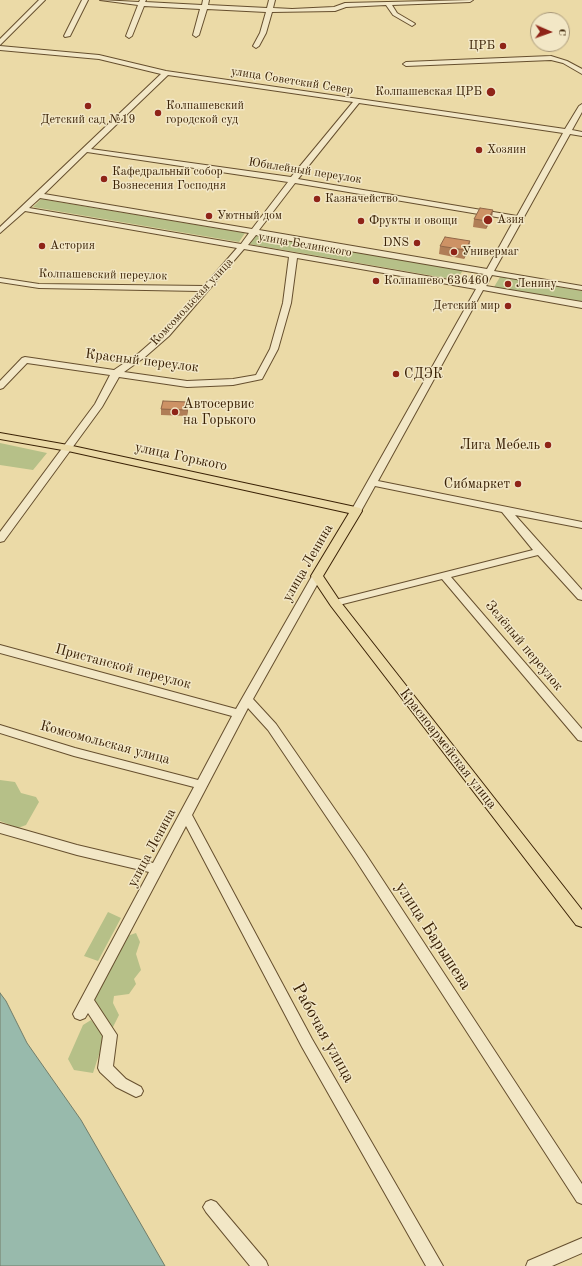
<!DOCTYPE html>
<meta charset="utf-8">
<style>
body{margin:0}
#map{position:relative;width:582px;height:1266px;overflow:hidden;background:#ebdaa7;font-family:"Old Standard TT",serif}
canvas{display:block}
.north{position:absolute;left:530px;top:12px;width:40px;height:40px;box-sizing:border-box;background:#f2e7c6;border:1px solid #a89879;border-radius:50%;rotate:92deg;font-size:11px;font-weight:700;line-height:16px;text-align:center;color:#3a2105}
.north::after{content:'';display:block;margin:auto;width:14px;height:18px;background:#8f2418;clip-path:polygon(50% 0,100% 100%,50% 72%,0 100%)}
</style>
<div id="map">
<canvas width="582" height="1266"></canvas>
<div class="north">С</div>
</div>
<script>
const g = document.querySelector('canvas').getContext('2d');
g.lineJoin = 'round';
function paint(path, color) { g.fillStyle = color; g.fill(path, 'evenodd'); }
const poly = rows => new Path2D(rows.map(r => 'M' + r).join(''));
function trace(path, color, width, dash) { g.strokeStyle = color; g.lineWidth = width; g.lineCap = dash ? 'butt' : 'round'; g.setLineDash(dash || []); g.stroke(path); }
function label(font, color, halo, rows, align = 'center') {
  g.font = font + ' "Old Standard TT",serif'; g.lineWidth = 3; g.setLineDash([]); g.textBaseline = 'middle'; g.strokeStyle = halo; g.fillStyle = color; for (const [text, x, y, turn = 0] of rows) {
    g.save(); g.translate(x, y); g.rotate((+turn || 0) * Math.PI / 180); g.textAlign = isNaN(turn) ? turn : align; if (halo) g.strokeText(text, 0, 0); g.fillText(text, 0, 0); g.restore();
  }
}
const green = poly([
 [41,199,245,233,239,242,33,207],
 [256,235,463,270,457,280,249,244],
 [500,277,582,291,582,302,494,287],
 [0,443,47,453,33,470,0,465],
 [0,780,15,782,21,793,36,797,39,802,26,825,18,828,0,821],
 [108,912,121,918,98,961,84,956],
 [136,933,140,942,136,954,141,970,134,979,136,984,129,994,114,996,113,1003,119,1015,112,1029,90,1003,124,937],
 [91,1020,105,1036,93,1073,74,1070,68,1059,83,1025]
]);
const water = poly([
 [0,993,6,1001,27,1043,81,1120,165,1266,0,1266,0,993]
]);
const minor = poly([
 [39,0,45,0,0,45,0,39,39,0],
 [82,0,88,0,70,36,65,37,64,36,82,0],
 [100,0,139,2,140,0,146,0,145,2,202,5,203,0,209,0,208,5,267,8,269,0,275,0,273,8,292,9,334,7,345,3,473,0,470,2,392,5,397,13,414,23,415,24,412,26,393,15,386,5,346,7,335,11,272,12,266,33,259,46,256,48,253,46,260,33,266,12,207,9,199,35,196,37,193,35,200,9,144,6,132,36,129,38,126,36,138,5,100,0],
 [0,46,99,55,166,71,565,129,579,106,582,104,582,112,572,130,582,132,582,136,570,134,494,271,582,286,582,290,492,275,486,286,582,302,582,308,483,290,378,481,582,522,582,528,515,515,582,590,582,600,578,599,538,555,451,577,582,729,582,741,578,740,442,579,335,606,330,603,335,600,533,550,502,512,375,486,360,513,356,514,351,511,476,289,297,258,291,303,278,349,262,379,233,385,187,387,119,377,102,407,4,541,0,542,0,532,95,404,110,375,27,363,3,388,0,389,0,381,22,358,25,357,114,370,139,353,163,332,199,291,39,288,0,282,0,278,39,284,204,286,237,248,25,211,0,233,0,227,161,74,99,59,0,50,0,46],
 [168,75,353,102,291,177,91,149,168,75],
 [359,103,563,133,517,216,298,179,359,103],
 [87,152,288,182,252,229,44,194,87,152],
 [295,183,514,220,487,269,259,230,295,183],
 [40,198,249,233,241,244,29,208,40,198],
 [256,235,484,274,478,285,248,245,256,235],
 [244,249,289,257,283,303,270,349,256,375,233,379,187,381,124,372,145,357,169,336,244,249],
 [551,56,567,61,582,69,582,74,563,63,551,60,406,66,403,64,406,62,551,56],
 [317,573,322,576,253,699,276,724,365,853,582,1184,582,1204,577,1202,355,859,268,730,248,708,192,815,312,1039,443,1266,426,1266,302,1047,186,826,94,1000,117,1035,113,1066,126,1079,141,1087,143,1091,141,1095,136,1097,116,1087,100,1072,98,1068,103,1036,88,1013,85,1018,80,1020,75,1018,73,1014,149,872,77,855,0,833,0,823,77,845,153,863,194,787,74,756,0,733,0,725,75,748,198,780,232,716,0,653,0,645,236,709,312,576,317,573],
 [211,1200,216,1202,266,1261,268,1266,250,1266,206,1212,203,1207,206,1202,211,1200],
 [582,1238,582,1253,552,1266,526,1266,528,1261,582,1238]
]);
const major = poly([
 [0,433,68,445,360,508,362,511,323,576,339,600,582,910,582,927,576,925,331,606,311,576,349,513,68,451,0,439,0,433]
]);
const wall = poly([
 [492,218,486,229,473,227,474,219],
 [440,246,469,250,464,259,439,254],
 [161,409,188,409,187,416,161,415]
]);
const shadedWall = poly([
 [493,210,492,218,486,229,487,221],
 [470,241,469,250,464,259,465,250],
 [188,402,188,409,187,416,187,410]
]);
const building = poly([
 [480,208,493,210,487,221,474,219,480,208],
 [445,237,470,241,465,250,440,246,445,237],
 [163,401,188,402,187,410,161,409,163,401]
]);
const markers = [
 [503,46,4,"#8f2418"],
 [491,92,5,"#8f2418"],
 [88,106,4,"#8f2418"],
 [158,113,4,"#8f2418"],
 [479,150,4,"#8f2418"],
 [104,179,4,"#8f2418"],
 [317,199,4,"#8f2418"],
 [209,216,4,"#8f2418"],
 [488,220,5,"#8f2418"],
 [361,221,4,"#8f2418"],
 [417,243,4,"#8f2418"],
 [42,246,4,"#8f2418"],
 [454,252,4,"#8f2418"],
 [376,281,4,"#8f2418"],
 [508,284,4,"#8f2418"],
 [508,306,4,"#8f2418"],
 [396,374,4,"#8f2418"],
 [175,412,4,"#8f2418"],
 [548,445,4,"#8f2418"],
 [518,484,4,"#8f2418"]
];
const farPoinames = [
 ["ЦРБ",495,46,"right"],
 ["Колпашевская ЦРБ",482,92,"right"],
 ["Колпашевский",166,106],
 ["городской суд",166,120],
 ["Детский сад №19",88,120,"center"],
 ["Хозяин",487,150],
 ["Кафедральный собор",112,172],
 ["Вознесения Господня",112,186],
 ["Казначейство",325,199],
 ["Уютный дом",217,216],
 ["Азия",497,220],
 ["Фрукты и овощи",369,221],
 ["DNS",409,243,"right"],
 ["Астория",50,246],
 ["Универмаг",462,252],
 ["Колпашево 636460",384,281],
 ["Ленину",516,284],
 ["Детский мир",500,306,"right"]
];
const farStreetnames = [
 ["улица Советский Север",292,81,9],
 ["Юбилейный переулок",305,171,9],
 ["улица Белинского",305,245,10],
 ["Колпашевский переулок",103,275,1],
 ["Комсомольская улица",192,302,-47]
];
const streetNames = [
 ["Красный переулок",142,361,7],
 ["улица Горького",181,457,12],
 ["улица Ленина",308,563,-60],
 ["Зелёный переулок",524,646,50],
 ["Пристанской переулок",123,667,15],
 ["Комсомольская улица",105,743,15],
 ["Красноармейская улица",448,749,52],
 ["улица Ленина",152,848,-62]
];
const poiNames = [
 ["СДЭК",404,374],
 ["Автосервис",183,404],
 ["на Горького",183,420],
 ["Лига Мебель",540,445,"right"],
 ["Сибмаркет",510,484,"right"]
];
const nearStreetnames = [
 ["улица Барышева",433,936,57],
 ["Рабочая улица",323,1033,61]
];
paint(green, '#b6c088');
paint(water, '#98baac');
trace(water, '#727d69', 1);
trace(minor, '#664f2e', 2);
trace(major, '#3a2105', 2);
paint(minor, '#f2e7c6');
paint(major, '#ebdaa7');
paint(wall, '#b07e57');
paint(shadedWall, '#906647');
paint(building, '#cd9265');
trace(building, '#906647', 1);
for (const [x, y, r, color] of markers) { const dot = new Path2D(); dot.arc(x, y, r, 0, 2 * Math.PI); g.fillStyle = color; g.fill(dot); trace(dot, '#f2e7c6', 1.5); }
label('12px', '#3a2105', '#f2e7c6', farPoinames, 'left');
label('12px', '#3a2105', '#f2e7c6', farStreetnames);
label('14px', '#3a2105', '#f2e7c6', streetNames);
label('14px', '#3a2105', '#f2e7c6', poiNames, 'left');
label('17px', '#3a2105', '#f2e7c6', nearStreetnames);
</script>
